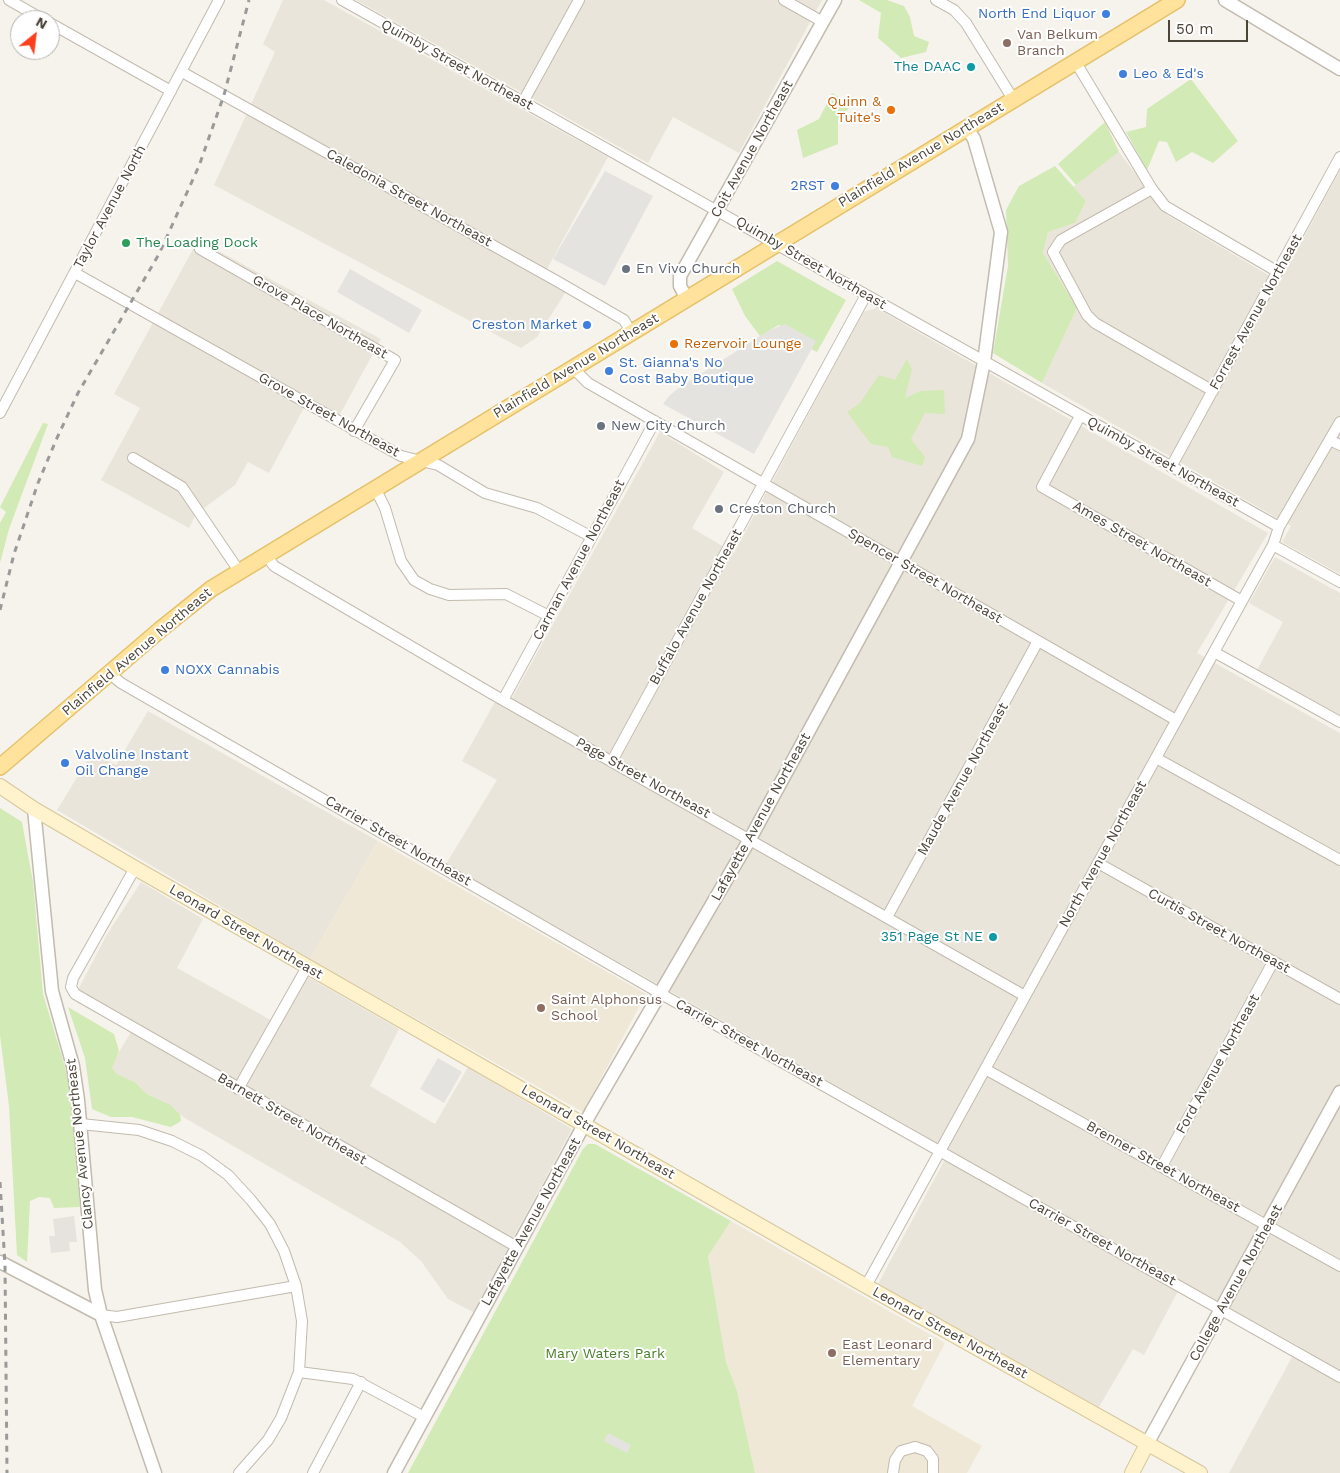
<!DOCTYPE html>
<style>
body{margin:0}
#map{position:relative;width:1340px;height:1473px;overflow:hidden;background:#f6f3ec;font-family:"Work Sans",sans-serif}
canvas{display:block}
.north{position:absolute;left:10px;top:10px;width:50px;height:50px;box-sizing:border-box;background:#fff;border:1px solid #b7b4b0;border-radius:50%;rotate:29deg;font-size:14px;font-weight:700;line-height:20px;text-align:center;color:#4b4439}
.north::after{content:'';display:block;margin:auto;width:18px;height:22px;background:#fc3f1d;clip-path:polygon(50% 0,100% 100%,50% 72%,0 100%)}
.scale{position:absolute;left:1168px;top:20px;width:80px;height:22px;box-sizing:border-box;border:2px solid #4b4439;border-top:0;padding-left:6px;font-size:15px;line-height:18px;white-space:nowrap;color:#4b4439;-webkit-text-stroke:4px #fff;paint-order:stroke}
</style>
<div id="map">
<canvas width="1340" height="1473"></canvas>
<div class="north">N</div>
<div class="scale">50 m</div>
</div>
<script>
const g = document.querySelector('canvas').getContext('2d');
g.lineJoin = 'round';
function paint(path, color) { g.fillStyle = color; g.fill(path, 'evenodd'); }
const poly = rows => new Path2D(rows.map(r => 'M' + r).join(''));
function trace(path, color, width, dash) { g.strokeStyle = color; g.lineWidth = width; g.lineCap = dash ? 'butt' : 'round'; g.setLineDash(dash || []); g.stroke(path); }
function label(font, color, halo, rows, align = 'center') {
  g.font = font + ' "Work Sans",sans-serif'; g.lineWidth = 4; g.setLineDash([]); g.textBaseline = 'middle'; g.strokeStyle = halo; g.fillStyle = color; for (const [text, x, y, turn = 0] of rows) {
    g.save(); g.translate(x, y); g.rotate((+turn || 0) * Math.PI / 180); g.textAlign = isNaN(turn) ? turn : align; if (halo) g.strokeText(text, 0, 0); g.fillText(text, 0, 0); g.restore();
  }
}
const residential = poly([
 [283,0,324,0,608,157,547,269,571,284,537,337,521,348,214,185,275,52,263,44],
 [356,0,822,0,739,153,673,117,648,163],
 [1119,152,1167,215,1280,282,1340,170,1340,574,1282,542,1291,526,1042,383,1077,308,1043,253,1048,232,1075,223,1086,201,1073,187],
 [198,240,381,339,338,418,307,402,269,473,248,462,235,485,196,514,189,528,101,480,140,408,114,394],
 [876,308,1268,533,1197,653,1340,733,1340,1473,1229,1473,1298,1346,1183,1282,1144,1355,1133,1349,1099,1407,878,1284,950,1150,446,864,497,780,462,761,496,700,507,707,660,432,724,472,692,528,734,553,863,312],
 [1275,557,1340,593,1340,716,1257,670,1283,622,1249,603],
 [148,711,378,841,310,959,57,810,92,753,116,765],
 [141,882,203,919,177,968,280,1025,308,977,399,1029,370,1086,435,1124,468,1067,572,1129,473,1312,448,1299,421,1261,400,1242,183,1117,171,1105,147,1094,135,1082,117,1074,112,1068,114,1060,136,1024,78,990,106,936]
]);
const industrial = poly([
 [74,1216,77,1242,69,1242,70,1251,51,1253,49,1236,55,1236,53,1219]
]);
const education = poly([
 [378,841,646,994,583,1112,310,959],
 [731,1221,945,1343,912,1406,982,1446,967,1473,755,1473,737,1391,726,1362,708,1256]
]);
const green = poly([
 [859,0,887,0,904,6,910,17,914,36,929,42,926,52,901,58,878,38,881,13],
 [1191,79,1238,141,1213,163,1192,152,1176,162,1167,142,1159,141,1147,170,1126,132,1146,127,1147,109],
 [832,93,852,105,838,120,838,144,803,158,797,130,819,119],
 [1105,122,1119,152,1076,185,1058,164],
 [1055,166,1086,201,1075,223,1048,232,1043,253,1077,308,1042,383,993,353,1008,266,1006,210,1019,186],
 [777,261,846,300,817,352,811,349,815,341,779,325,760,336,745,316,732,289],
 [907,359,912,369,905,398,921,391,944,390,945,414,925,413,911,439,925,457,922,466,892,457,888,447,871,444,847,412,860,403,879,375,895,380],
 [43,423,48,424,9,529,0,563,0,523,6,512,0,507],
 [0,808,22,822,28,855,33,882,43,994,65,1067,70,1091,80,1207,54,1208,50,1198,39,1197,30,1201,27,1262,17,1255,9,1106,0,1035],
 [68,1007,114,1034,119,1051,112,1068,117,1074,135,1082,147,1094,171,1105,180,1114,181,1121,171,1127,132,1117,111,1117,92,1109,85,1058],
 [588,1144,595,1144,731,1221,708,1256,726,1362,737,1391,755,1473,408,1473,583,1149]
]);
const parking = poly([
 [605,171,653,196,605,286,553,259],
 [350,269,422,310,409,333,337,292],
 [785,324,816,341,754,454,663,404,670,395,680,387,768,331],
 [438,1058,462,1072,444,1103,420,1089],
 [608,1433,631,1445,627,1453,604,1441]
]);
const minor = poly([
 [9,0,44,20],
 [342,0,1279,527],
 [784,0,823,22],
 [936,0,954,10,966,23,1013,99],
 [50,23,171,91],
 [1075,61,1152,189,1165,206,1278,272],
 [182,72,555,280,624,320,631,332],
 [523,102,579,0],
 [1152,189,1061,240,1053,252,1087,315,1095,323,1213,391],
 [200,249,395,360,354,431],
 [75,273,401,456,438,465,485,493,537,508,590,536],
 [573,368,588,383,1176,720],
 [0,413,219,0],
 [1080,416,1042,487,1242,601],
 [1330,440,1340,445],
 [133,458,182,487,239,571],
 [1171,467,1340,157],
 [375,488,385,508,401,561,414,580,430,589,449,595,506,594,549,616],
 [1273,545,1340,582],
 [266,555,274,566,494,695,1025,996],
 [1214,652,1340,722],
 [110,674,121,683,670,999,1340,1377],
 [503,700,655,421],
 [1156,758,1340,860],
 [612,761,866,295],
 [1098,863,1340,999],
 [135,868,73,978,71,987,75,994,517,1247],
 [887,917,1038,641],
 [985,1069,1340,1266],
 [238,1089,307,967],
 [81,1124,139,1130,172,1141,202,1156,228,1175,251,1200,270,1224,284,1251,296,1286,302,1321,299,1372,281,1418,268,1440,239,1473],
 [1162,1166,1273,962],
 [866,1286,1242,601,1273,545,1279,527,1340,422],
 [101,1315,117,1317,296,1286],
 [299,1372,353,1379,424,1417],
 [313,1473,361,1382],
 [893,1473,895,1460,901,1451,915,1447,927,1451,933,1459,933,1473]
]);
const tertiary = poly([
 [1225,0,1340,69],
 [687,299,680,286,680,276,835,0],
 [34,809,52,991,73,1066,78,1100,95,1290,101,1315,155,1473],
 [0,1262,101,1315],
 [1147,1444,1340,1092],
 [394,1473,591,1112,750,839,968,439,984,362,1001,232,974,139,967,128]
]);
const secondary = poly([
 [0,786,34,809,135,868,866,1286,1200,1473],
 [1132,1473,1147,1444]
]);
const primary = poly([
 [0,767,161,629,211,589,1177,0]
]);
const rail = poly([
 [0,610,14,554,38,483,57,438,78,393,159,254,199,166,224,95,249,0],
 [0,1182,5,1265,7,1473]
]);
const markers = [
 [1106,14,5,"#3f7fe0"],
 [1007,43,5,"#8d6e63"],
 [971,67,5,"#0f9aa8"],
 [1123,74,5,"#3f7fe0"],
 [891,110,5,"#e8710a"],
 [835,186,5,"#3f7fe0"],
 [126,243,5,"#2e9e5b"],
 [626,269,5,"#6b7280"],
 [587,325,5,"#3f7fe0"],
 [674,344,5,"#e8710a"],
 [609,371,5,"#3f7fe0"],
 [601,426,5,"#6b7280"],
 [719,509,5,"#6b7280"],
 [165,670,5,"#3f7fe0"],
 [65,763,5,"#3f7fe0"],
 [993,937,5,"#0f9aa8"],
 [541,1008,5,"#8d6e63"],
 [832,1353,5,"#8d6e63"]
];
const shopNames = [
 ["North End Liquor",1096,14,"right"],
 ["Leo & Ed's",1133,74],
 ["2RST",825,186,"right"],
 ["Creston Market",577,325,"right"],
 ["St. Gianna's No",619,363],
 ["Cost Baby Boutique",619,379],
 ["NOXX Cannabis",175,670],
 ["Valvoline Instant",75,755],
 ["Oil Change",75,771]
];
const educationNames = [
 ["Van Belkum",1017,35],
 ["Branch",1017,51],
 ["Saint Alphonsus",551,1000],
 ["School",551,1016],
 ["East Leonard",842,1345],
 ["Elementary",842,1361]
];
const streetNames = [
 ["Quimby Street Northeast",457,65,29],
 ["Coit Avenue Northeast",752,149,-61],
 ["Plainfield Avenue Northeast",921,155,-31],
 ["Caledonia Street Northeast",409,198,29],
 ["Taylor Avenue North",110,207,-62],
 ["Quimby Street Northeast",811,263,30],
 ["Forrest Avenue Northeast",1256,312,-61],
 ["Grove Place Northeast",320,317,30],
 ["Plainfield Avenue Northeast",576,366,-31],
 ["Grove Street Northeast",329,415,29],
 ["Quimby Street Northeast",1163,462,29],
 ["Ames Street Northeast",1142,544,30],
 ["Carman Avenue Northeast",579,560,-62],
 ["Spencer Street Northeast",925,576,30],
 ["Buffalo Avenue Northeast",696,607,-61],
 ["Plainfield Avenue Northeast",137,652,-40],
 ["Page Street Northeast",643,778,29],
 ["Maude Avenue Northeast",963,779,-61],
 ["Lafayette Avenue Northeast",761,817,-61],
 ["Carrier Street Northeast",398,841,30],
 ["North Avenue Northeast",1103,854,-61],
 ["Curtis Street Northeast",1219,931,29],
 ["Leonard Street Northeast",246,932,30],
 ["Carrier Street Northeast",749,1043,29],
 ["Ford Avenue Northeast",1218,1064,-61],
 ["Barnett Street Northeast",292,1119,30],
 ["Leonard Street Northeast",598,1132,30],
 ["Clancy Avenue Northeast",80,1144,-96],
 ["Brenner Street Northeast",1163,1167,29],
 ["Lafayette Avenue Northeast",531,1222,-61],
 ["Carrier Street Northeast",1102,1242,29],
 ["College Avenue Northeast",1236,1283,-61],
 ["Leonard Street Northeast",950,1333,29]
];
const cultureNames = [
 ["The DAAC",961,67],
 ["351 Page St NE",983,937]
];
const foodNames = [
 ["Quinn &",881,102],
 ["Tuite's",881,118],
 ["Rezervoir Lounge",684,344,"left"]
];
const leisureNames = [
 ["The Loading Dock",136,243]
];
const worshipNames = [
 ["En Vivo Church",636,269],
 ["New City Church",611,426],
 ["Creston Church",729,509]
];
const parkNames = [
 ["Mary Waters Park",605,1354]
];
paint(residential, '#eae5da');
paint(industrial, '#e6e2dd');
paint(education, '#efe8d6');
paint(green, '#d2eab5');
paint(parking, '#e5e3e0');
trace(minor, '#c2bbae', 12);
trace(tertiary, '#c2bbae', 15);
trace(secondary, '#d6c79b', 16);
trace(primary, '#e6c16a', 18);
trace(minor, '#fff', 10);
trace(tertiary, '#fff', 12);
trace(secondary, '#fff3cd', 14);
trace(primary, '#ffe39c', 15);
trace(rail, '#9a9a9a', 3, [6, 6]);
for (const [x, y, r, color] of markers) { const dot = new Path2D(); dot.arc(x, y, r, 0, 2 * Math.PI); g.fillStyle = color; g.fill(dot); trace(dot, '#fff', 2); }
label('14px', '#366cbe', '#fff', shopNames, 'left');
label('14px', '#785e54', '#fff', educationNames, 'left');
label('14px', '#4b4439', '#fff', streetNames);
label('14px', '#0d838f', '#fff', cultureNames, 'right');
label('14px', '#c56008', '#fff', foodNames, 'right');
label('14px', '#27864d', '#fff', leisureNames, 'left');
label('14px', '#5b616d', '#fff', worshipNames, 'left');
label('14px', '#4a7f2a', '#fff', parkNames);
</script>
